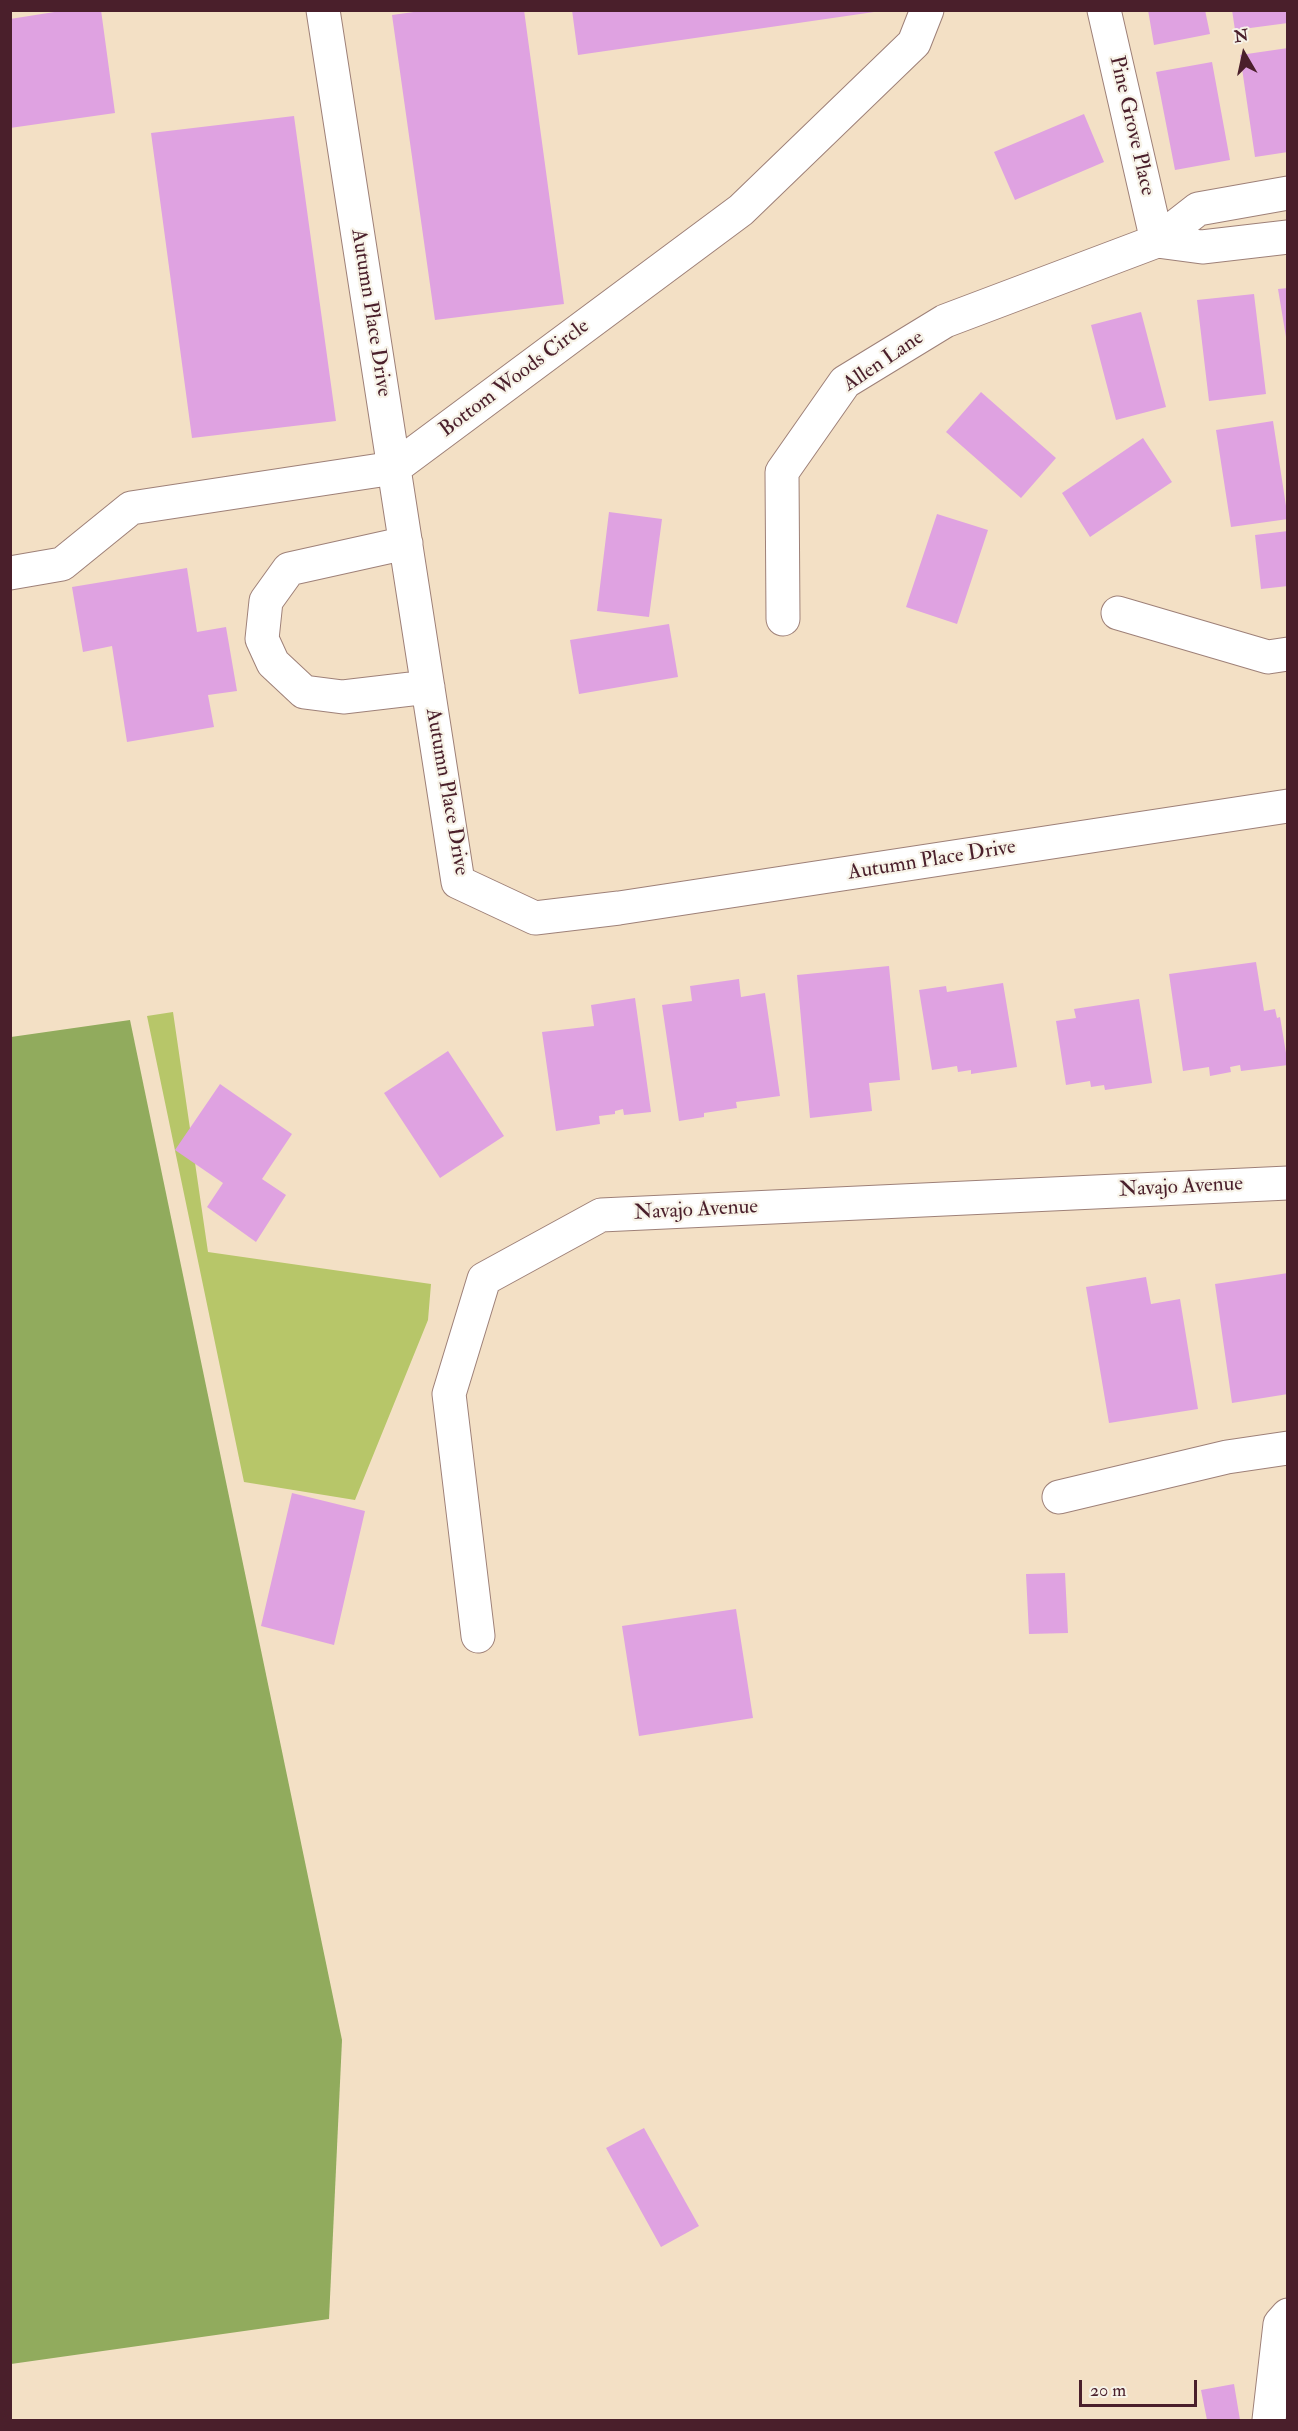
<!DOCTYPE html>
<style>
body{margin:0}
#map{position:relative;width:1298px;height:2431px;overflow:hidden;background:#f3e0c5;font-family:"IM FELL Double Pica",serif}
canvas{display:block}
.frame{position:absolute;inset:0;border:12px solid #4a1f2b;pointer-events:none}
.north{position:absolute;left:1214px;top:24px;width:60px;height:60px;-webkit-text-stroke:4px #f7f3e8;paint-order:stroke;rotate:351deg;font-size:16px;font-weight:700;line-height:24px;text-align:center;color:#4a1f2b}
.north::after{content:'';display:block;margin:auto;width:21px;height:27px;background:#4a1f2b;clip-path:polygon(50% 0,100% 100%,50% 72%,0 100%)}
.scale{position:absolute;left:1079px;top:2380px;width:118px;height:27px;box-sizing:border-box;border:3px solid #4a1f2b;border-top:0;padding-left:8px;font-size:18px;line-height:21px;white-space:nowrap;color:#4a1f2b;-webkit-text-stroke:4px #f7f3e8;paint-order:stroke}
</style>
<div id="map">
<canvas width="1298" height="2431"></canvas>
<div class="frame"></div>
<div class="north">N</div>
<div class="scale">20 m</div>
</div>
<script>
const g = document.querySelector('canvas').getContext('2d');
g.lineJoin = 'round';
function paint(path, color) { g.fillStyle = color; g.fill(path, 'evenodd'); }
const poly = rows => new Path2D(rows.map(r => 'M' + r).join(''));
function trace(path, color, width, dash) { g.strokeStyle = color; g.lineWidth = width; g.lineCap = dash ? 'butt' : 'round'; g.setLineDash(dash || []); g.stroke(path); }
function label(font, color, halo, rows, align = 'center') {
  g.font = font + ' "IM FELL Double Pica",serif'; g.lineWidth = 4.5; g.setLineDash([]); g.textBaseline = 'middle'; g.strokeStyle = halo; g.fillStyle = color; for (const [text, x, y, turn = 0] of rows) {
    g.save(); g.translate(x, y); g.rotate((+turn || 0) * Math.PI / 180); g.textAlign = isNaN(turn) ? turn : align; if (halo) g.strokeText(text, 0, 0); g.fillText(text, 0, 0); g.restore();
  }
}
const green = poly([
 [173,1012,208,1252,431,1284,428,1320,355,1500,244,1482,147,1016]
]);
const forest = poly([
 [130,1020,342,2040,329,2319,11,2364,11,1037]
]);
const building = poly([
 [67,10,101,10,115,113,10,128,10,19],
 [428,10,524,10,564,304,435,320,392,15],
 [572,10,873,10,874,12,578,55],
 [1148,10,1205,10,1210,34,1154,45],
 [1232,10,1288,10,1288,23,1235,30],
 [1288,48,1288,152,1255,157,1240,55],
 [1212,62,1230,160,1175,170,1156,72],
 [1084,114,1104,162,1015,200,994,152],
 [294,116,336,421,192,438,151,133],
 [1288,288,1288,337,1286,337,1278,289],
 [1254,294,1266,394,1209,401,1197,300],
 [1141,312,1166,407,1116,420,1091,325],
 [981,392,1056,458,1021,498,946,432],
 [1273,421,1288,519,1231,527,1216,430],
 [1143,438,1172,482,1090,537,1062,493],
 [609,512,662,519,649,617,597,611],
 [937,514,988,530,957,624,906,607],
 [1288,531,1288,586,1261,589,1255,535],
 [187,568,197,632,226,627,237,691,208,695,214,727,127,742,112,646,83,652,72,587],
 [669,624,678,677,579,694,570,640],
 [1256,962,1264,1011,1275,1009,1277,1018,1280,1017,1288,1065,1241,1071,1240,1065,1230,1067,1231,1072,1210,1076,1209,1067,1183,1071,1169,974],
 [889,966,900,1080,869,1083,872,1111,810,1118,797,975],
 [739,979,741,997,765,993,780,1096,736,1102,737,1108,704,1113,704,1117,679,1121,662,1005,692,1001,690,986],
 [1003,983,1017,1067,971,1074,971,1070,958,1072,957,1066,932,1070,919,990,946,986,947,992],
 [635,998,651,1112,624,1115,623,1109,615,1111,615,1114,599,1116,600,1124,556,1131,542,1032,594,1026,591,1005],
 [1139,999,1152,1083,1105,1090,1104,1085,1091,1087,1090,1081,1066,1085,1056,1021,1076,1018,1074,1009],
 [448,1051,504,1136,440,1178,384,1093],
 [220,1084,292,1134,262,1179,286,1195,256,1242,207,1207,223,1183,175,1150],
 [1288,1273,1288,1394,1232,1403,1215,1284],
 [1146,1277,1151,1304,1180,1299,1198,1409,1109,1423,1086,1287],
 [292,1493,365,1511,334,1645,261,1626],
 [1065,1573,1068,1633,1029,1634,1026,1574],
 [736,1609,753,1718,639,1736,622,1626],
 [644,2128,699,2226,661,2247,606,2148],
 [1234,2384,1240,2420,1207,2420,1201,2390]
]);
const minor = poly([
 [323,10,458,882,535,918,619,908,1288,806],
 [1104,10,1157,241],
 [1157,241,1202,247,1288,237],
 [406,543,289,569,266,601,262,639,273,663,304,692,343,697,428,687],
 [10,573,62,564,131,508,394,468,741,210,914,43,927,10],
 [1118,613,1268,657,1288,654],
 [783,619,782,472,845,382,945,321,1157,241,1198,209,1288,193],
 [1059,1497,1227,1457,1288,1448],
 [478,1636,449,1394,484,1279,601,1215,1288,1183],
 [1269,2420,1280,2324,1288,2315]
]);
const streetNames = [
 ["Pine Grove Place",1131,126,77],
 ["Autumn Place Drive",370,313,81],
 ["Allen Lane",884,362,-34],
 ["Bottom Woods Circle",515,379,-37],
 ["Autumn Place Drive",446,792,80],
 ["Autumn Place Drive",932,861,-9],
 ["Navajo Avenue",1181,1188,-3],
 ["Navajo Avenue",696,1211,-3]
];
paint(green, '#b7c669');
paint(forest, '#91ab5d');
paint(building, '#dfa2e1');
trace(minor, '#9e8078', 35);
trace(minor, '#fff', 33);
label('21px', '#4a1f2b', '#f7f3e8', streetNames);
</script>
